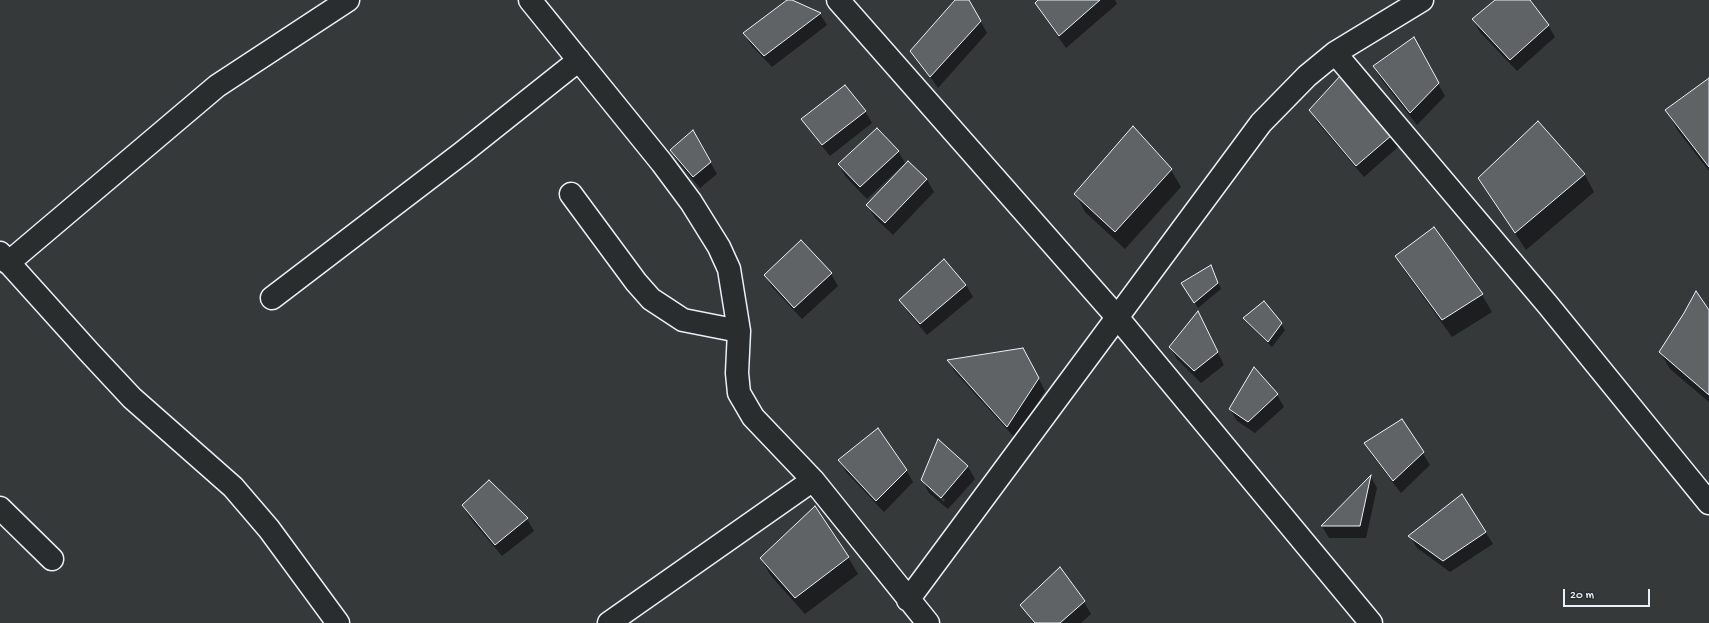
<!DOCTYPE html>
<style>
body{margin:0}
#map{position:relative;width:1709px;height:623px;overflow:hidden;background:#35393a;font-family:"Gochi Hand",sans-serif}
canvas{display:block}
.scale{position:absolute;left:1563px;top:589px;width:87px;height:18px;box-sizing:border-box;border:2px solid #e8f1f8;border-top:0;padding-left:5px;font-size:12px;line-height:14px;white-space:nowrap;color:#e8f1f8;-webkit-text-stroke:3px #2a2d2e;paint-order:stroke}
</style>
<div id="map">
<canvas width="1709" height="623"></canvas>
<div class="scale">20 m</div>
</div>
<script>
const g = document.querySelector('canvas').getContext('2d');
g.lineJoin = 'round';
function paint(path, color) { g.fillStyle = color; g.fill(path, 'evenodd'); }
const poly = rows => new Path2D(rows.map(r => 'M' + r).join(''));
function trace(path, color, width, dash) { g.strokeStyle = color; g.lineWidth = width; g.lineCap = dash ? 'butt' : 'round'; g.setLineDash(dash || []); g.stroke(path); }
const shadow = poly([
 [789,0,820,14,827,25,772,67,751,45,744,33],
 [956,0,969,0,987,33,938,88,912,51],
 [1039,0,1115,0,1117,4,1066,48,1036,4],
 [1496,0,1529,0,1548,25,1555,37,1517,71,1480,32,1473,20],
 [1420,51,1445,96,1417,125,1381,79,1374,67],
 [1709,80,1709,171,1678,131,1666,110],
 [1310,110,1391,135,1398,147,1364,177,1317,122],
 [865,111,872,123,830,156,810,131,803,119],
 [1538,123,1585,175,1594,192,1526,250,1479,178],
 [693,132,717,174,700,188,678,162,671,150],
 [898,151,905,163,867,199,846,177,839,165],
 [908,163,927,180,934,192,893,235,875,218,868,206],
 [1171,170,1181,187,1125,249,1085,212,1076,194],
 [1434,229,1482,295,1492,312,1452,337,1406,273,1396,256],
 [943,261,966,285,973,297,927,335,908,312,901,300],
 [1211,266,1221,289,1198,308,1186,289],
 [831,274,838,286,802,319,772,287,765,275],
 [1709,311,1709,393,1672,362,1672,364,1709,396,1709,402,1670,369,1660,352],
 [1245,318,1281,324,1285,330,1272,347,1248,324],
 [1204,325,1224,365,1201,383,1177,359,1170,347],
 [949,361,1030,362,1045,391,1015,438,955,372],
 [1277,395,1284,407,1255,433,1237,421,1230,409],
 [1402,420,1430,465,1401,493,1372,455,1365,444],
 [938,441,968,467,975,479,948,509,929,493,922,480],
 [929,486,945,500,944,502,929,489],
 [839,460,906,470,913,482,884,512,846,472],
 [1371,477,1377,488,1366,538,1329,538,1322,526],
 [489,482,527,519,534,531,502,556,470,518,463,506],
 [1462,495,1493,544,1450,572,1417,548,1410,536],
 [848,557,858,574,805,614,771,576,761,559],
 [1084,602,1091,614,1081,623,1033,623,1022,605]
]);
const building = poly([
 [787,0,792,0,821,13,764,56,743,33,787,0],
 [955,0,969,0,981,21,930,77,910,51,955,0],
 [1038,0,1100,0,1059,36,1035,3,1038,0],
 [1495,0,1530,0,1549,25,1510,60,1472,19,1495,0],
 [1414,37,1439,83,1410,113,1373,66,1414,37],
 [1341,75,1392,135,1356,166,1309,110,1341,75],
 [1709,78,1709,167,1665,110,1709,78],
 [845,85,866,111,822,145,801,119,845,85],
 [1538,121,1585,174,1515,233,1478,178,1538,121],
 [1133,126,1172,169,1115,232,1074,194,1133,126],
 [877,128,899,151,860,187,838,164,877,128],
 [693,130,711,162,693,177,670,150,693,130],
 [908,161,927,179,885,223,866,205,908,161],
 [1434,227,1483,294,1442,320,1395,256,1434,227],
 [801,240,832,273,794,308,764,275,801,240],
 [944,259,966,285,920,324,899,300,944,259],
 [1211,265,1218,283,1194,303,1181,283,1211,265],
 [1696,291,1709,310,1709,395,1659,352,1684,313,1696,291],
 [1264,301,1282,323,1268,342,1243,318,1264,301],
 [1198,311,1218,352,1194,371,1169,347,1198,311],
 [1023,348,1039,378,1007,427,947,360,1023,348],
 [1254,367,1278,394,1248,422,1229,409,1254,367],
 [1402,419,1424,452,1393,481,1364,443,1402,419],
 [878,428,907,470,876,501,838,460,878,428],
 [938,439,968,466,941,498,921,480,938,439],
 [1371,475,1360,526,1321,526,1371,475],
 [489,480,528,518,495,545,462,505,489,480],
 [1462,494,1486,532,1443,561,1408,536,1462,494],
 [815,506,849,557,795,598,760,558,815,506],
 [1060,567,1085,601,1060,623,1035,623,1020,605,1060,567]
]);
const minor = poly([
 [530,0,662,163,691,202,719,247,729,269,739,331,737,373,739,393,753,417,813,480,928,623],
 [838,0,1117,317,1371,623],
 [1335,53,1548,305,1709,503],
 [571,194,636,282,651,299,683,320,739,331],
 [0,253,90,353,132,398,233,487,269,529,338,623],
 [8,263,217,86,348,0],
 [272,298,462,153,579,60],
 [0,508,52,559],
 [908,600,1261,123,1307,76,1335,53,1422,0],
 [609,623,813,480]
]);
paint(shadow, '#0007');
paint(building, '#5f6365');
trace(building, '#e8f1f8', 1);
trace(minor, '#e8f1f8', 25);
trace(minor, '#2a2d2e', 22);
</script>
